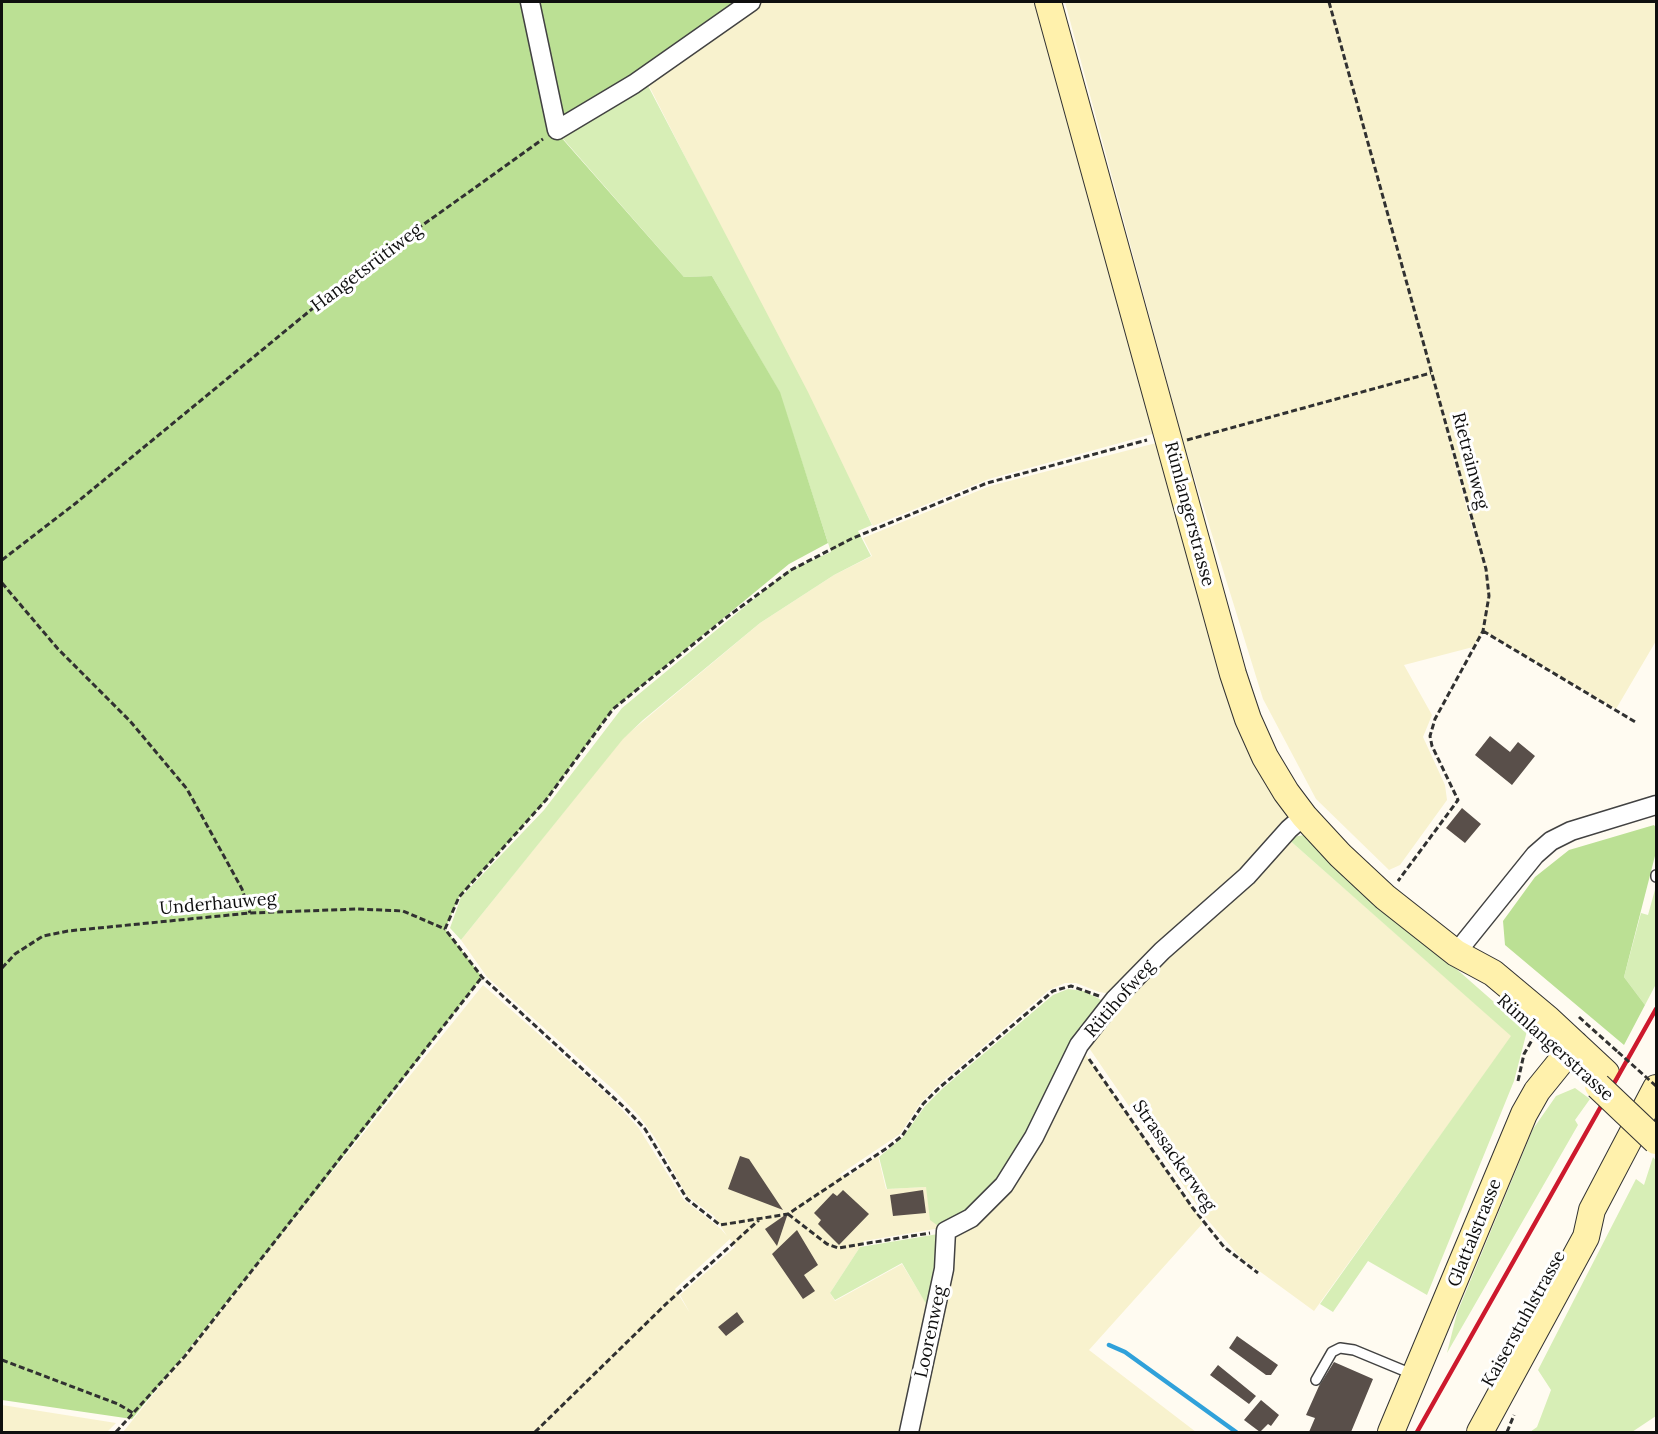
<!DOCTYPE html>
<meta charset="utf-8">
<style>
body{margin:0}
#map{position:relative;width:1658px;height:1434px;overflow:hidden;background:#fffbf1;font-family:Lora,serif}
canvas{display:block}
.frame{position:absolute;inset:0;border:3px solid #0f0f0f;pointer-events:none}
</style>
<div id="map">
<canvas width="1658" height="1434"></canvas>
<div class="frame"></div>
</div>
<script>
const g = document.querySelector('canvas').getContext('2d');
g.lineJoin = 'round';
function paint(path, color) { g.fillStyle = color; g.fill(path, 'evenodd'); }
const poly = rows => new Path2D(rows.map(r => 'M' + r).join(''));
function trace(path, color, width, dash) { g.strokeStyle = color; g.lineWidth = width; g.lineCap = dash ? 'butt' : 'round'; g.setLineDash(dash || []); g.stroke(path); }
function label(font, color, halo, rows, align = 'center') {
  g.font = font + ' Lora,serif'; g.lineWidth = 6; g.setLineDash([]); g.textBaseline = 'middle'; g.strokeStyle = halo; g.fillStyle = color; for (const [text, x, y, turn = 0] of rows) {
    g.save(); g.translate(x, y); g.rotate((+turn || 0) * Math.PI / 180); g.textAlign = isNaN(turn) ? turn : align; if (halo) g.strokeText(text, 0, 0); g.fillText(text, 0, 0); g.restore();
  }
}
const farmland = poly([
 [757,2,1040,2,1156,433,989,479,873,526,647,82],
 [1065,2,1656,2,1656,641,1616,709,1483,631,1473,647,1404,665,1432,715,1423,737,1445,785,1447,800,1400,865,1389,870,1316,799,1263,699,1183,441],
 [1447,433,1448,433,1480,551,1471,524],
 [1160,442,1292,816,1245,873,1113,994,1099,992,1076,983,1065,983,1049,990,936,1087,920,1104,900,1134,839,1175,847,1177,878,1156,886,1189,926,1187,941,1228,864,1241,830,1293,835,1301,902,1264,932,1313,907,1432,123,1432,483,985,612,1099,638,1127,684,1200,721,1229,727,1236,714,1216,687,1196,655,1138,639,1116,616,1092,487,977,461,940,623,738,760,623,834,575,872,556,863,538,990,486],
 [730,1239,735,1247,680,1295,690,1313,675,1289],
 [1287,838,1512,1036,1314,1311,1240,1257,1205,1217,1087,1045,1114,1005],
 [1083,1051,1203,1223,1089,1350,1196,1432,915,1432,953,1233],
 [2,1405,116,1423,107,1432,2,1432]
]);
const green = poly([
 [646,82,808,392,872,525,858,531,871,556,834,575,760,623,643,720,623,739,461,940,450,928,461,897,544,810,622,708,789,570,831,552,779,391,712,276,684,277,558,133],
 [1304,835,1527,1031,1514,1081,1427,1295,1368,1261,1333,1312,1320,1304,1511,1036,1287,838],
 [1656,886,1656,984,1645,1005,1624,977,1641,913,1648,915],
 [1068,989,1084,991,1107,1003,1031,1135,970,1216,941,1228,930,1220,926,1187,887,1189,879,1157,903,1137,925,1106,943,1088,1053,995],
 [1575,1088,1590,1099,1575,1120,1578,1125,1447,1353,1457,1313,1533,1129,1556,1096],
 [1653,1157,1656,1161,1656,1416,1632,1432,1530,1432,1537,1427,1551,1390,1538,1370,1636,1179,1644,1185],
 [938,1234,932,1314,902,1263,835,1300,830,1293,860,1247]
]);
const forest = poly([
 [2,2,741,2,552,127,684,277,712,276,780,392,828,543,789,564,613,709,546,800,459,897,445,929,482,977,319,1188,132,1419,2,1400],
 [1654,825,1656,828,1656,852,1624,977,1645,1005,1624,1045,1505,945,1503,921,1535,877,1569,850]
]);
const stream = poly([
 [1109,1345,1125,1352,1236,1432]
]);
const building = poly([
 [1490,736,1510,752,1518,742,1535,756,1512,785,1475,755],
 [1462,808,1481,824,1465,843,1446,828],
 [740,1156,749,1159,783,1210,728,1189],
 [843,1190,869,1214,839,1245,818,1224,821,1220,814,1213,833,1193,837,1196],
 [923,1190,926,1213,893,1216,890,1195],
 [788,1213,777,1246,765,1229],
 [797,1230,818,1265,804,1275,815,1291,803,1299,772,1254],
 [737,1312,744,1322,726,1336,718,1327],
 [1237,1336,1278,1365,1271,1375,1266,1375,1229,1348],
 [1334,1362,1373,1379,1351,1432,1309,1432,1315,1418,1306,1415,1319,1386],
 [1218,1365,1256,1396,1249,1404,1210,1375],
 [1261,1400,1279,1415,1271,1426,1268,1424,1260,1432,1244,1420]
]);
const path = poly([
 [1329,2,1486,569,1489,596,1483,631,1435,719,1430,736,1432,746,1458,800,1398,881],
 [1187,440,1431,373],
 [2,560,76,503,357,272,543,139],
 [2,583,58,649,130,721,187,789,242,889,250,913],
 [1483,631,1637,723],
 [2,968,15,954,43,936,68,931,250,913,357,909,403,911,445,929],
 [1099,996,1071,986,1053,991,939,1088,923,1104,902,1136,887,1148,788,1214,720,1225,687,1199,645,1129,626,1109,482,977,445,929,459,897,546,800,613,709,727,617,791,570,853,538,987,483,1147,440],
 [1579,1017,1618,1052],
 [1089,1059,1192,1207,1224,1247,1258,1273],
 [1518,1081,1524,1054,1535,1035],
 [788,1214,827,1244,838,1248,930,1233],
 [2,1360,118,1404,133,1413],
 [116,1432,185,1356,482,977],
 [535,1432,667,1303,759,1220],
 [1507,1432,1514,1415]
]);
const lane = poly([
 [1656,877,1656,875],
 [1316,1380,1332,1352,1340,1348,1354,1350,1412,1374]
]);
const street = poly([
 [530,2,557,130,634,84,751,2],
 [1456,953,1535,855,1551,841,1571,831,1656,805],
 [909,1432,944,1269,946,1231,971,1218,1004,1185,1034,1137,1079,1045,1115,999,1162,951,1247,876,1289,829,1304,816]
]);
const secondary = poly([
 [1048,2,1233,674,1248,719,1265,757,1286,792,1304,816,1340,855,1385,897,1456,953,1493,973,1548,1019,1606,1073],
 [1391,1432,1524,1114,1537,1091,1575,1044],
 [1480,1432,1586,1237,1592,1210,1656,1088]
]);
const rail = poly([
 [1417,1432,1656,1009]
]);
const pathBridge = poly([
 [1618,1052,1656,1086]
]);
const secondaryBridge = poly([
 [1598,1086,1656,1141]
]);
const streetNames = [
 ["Hangetsrütiweg",367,268,-37],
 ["Rietrainweg",1470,461,75],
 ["Rümlangerstrasse",1189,514,75],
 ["Underhauweg",218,904,-5],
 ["Rütihofweg",1120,999,-49],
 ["Rümlangerstrasse",1555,1048,42],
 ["Strassackerweg",1174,1156,55],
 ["Glattalstrasse",1475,1233,-68],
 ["Kaiserstuhlstrasse",1524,1319,-61],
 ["Loorenweg",931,1332,-78]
];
paint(farmland, '#f8f2ce');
paint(green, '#d7eeb6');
paint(forest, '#bbe094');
trace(stream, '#30a1da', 4.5);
paint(building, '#594f4a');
trace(lane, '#424242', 12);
trace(street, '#424242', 21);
trace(secondary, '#313131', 28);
trace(path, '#313131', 3, [6, 3]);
trace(lane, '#fff', 9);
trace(street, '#fff', 18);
trace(secondary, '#fff1ac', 26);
trace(rail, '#cd192d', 4.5);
trace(secondaryBridge, '#313131', 28, []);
trace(pathBridge, '#313131', 3, [6, 3]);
trace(secondaryBridge, '#fff1ac', 26);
label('18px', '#0f0f0f', '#fff', streetNames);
</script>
